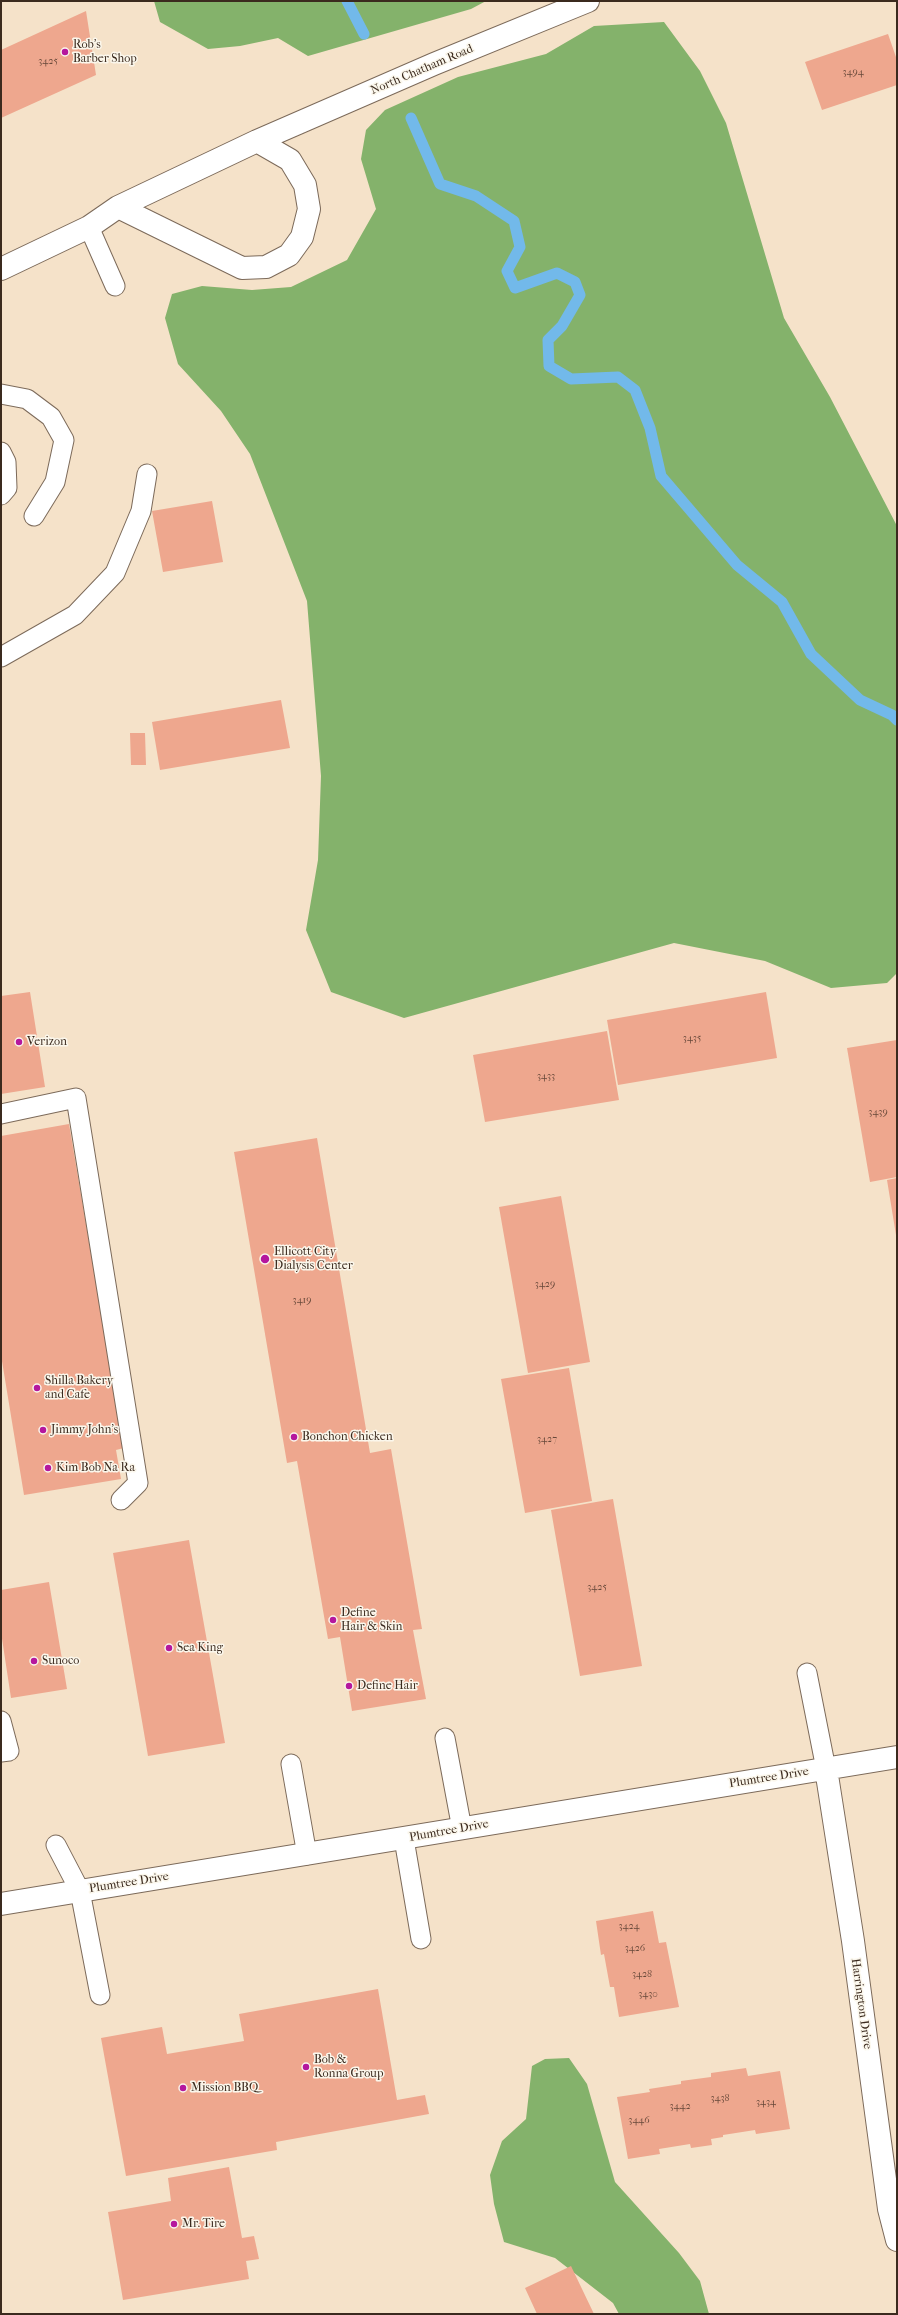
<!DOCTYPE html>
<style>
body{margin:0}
#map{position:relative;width:898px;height:2315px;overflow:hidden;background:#f5e2c9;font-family:"IM FELL French Canon",serif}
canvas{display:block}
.frame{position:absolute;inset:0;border:2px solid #3b2a1e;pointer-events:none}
</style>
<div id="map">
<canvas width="898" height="2315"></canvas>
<div class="frame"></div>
</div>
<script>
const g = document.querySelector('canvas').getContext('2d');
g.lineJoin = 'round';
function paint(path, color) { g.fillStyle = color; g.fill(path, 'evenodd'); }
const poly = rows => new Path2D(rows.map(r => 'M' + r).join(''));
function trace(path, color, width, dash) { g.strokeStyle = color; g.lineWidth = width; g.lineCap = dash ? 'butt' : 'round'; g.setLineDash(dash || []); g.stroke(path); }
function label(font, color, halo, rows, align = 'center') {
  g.font = font + ' "IM FELL French Canon",serif'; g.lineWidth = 3; g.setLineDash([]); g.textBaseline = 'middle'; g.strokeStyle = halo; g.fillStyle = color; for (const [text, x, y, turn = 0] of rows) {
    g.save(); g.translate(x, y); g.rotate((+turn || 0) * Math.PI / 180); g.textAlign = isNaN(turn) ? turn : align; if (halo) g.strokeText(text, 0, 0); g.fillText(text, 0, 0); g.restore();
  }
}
const forest = poly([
 [154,1,486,1,471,9,308,56,278,38,240,46,208,49,160,22],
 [664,22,700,71,726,123,784,318,830,397,897,526,897,973,887,983,831,988,765,961,674,943,404,1018,331,992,306,930,318,860,321,776,307,601,250,454,221,411,178,364,165,318,172,294,202,286,252,290,291,287,347,260,376,209,361,159,366,130,385,110,458,77,546,54,594,26],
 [569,2058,587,2084,615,2182,679,2253,700,2281,709,2314,619,2314,613,2303,555,2258,504,2242,494,2204,490,2175,502,2141,526,2119,532,2066,545,2059]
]);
const stream = poly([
 [347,1,364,34],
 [411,118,440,184,476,196,514,221,520,247,507,271,515,288,557,273,575,282,580,295,562,326,548,340,549,366,571,379,618,377,635,390,650,428,661,476,737,565,782,602,811,654,860,700,892,715,897,720]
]);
const building = poly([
 [86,11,96,75,1,118,1,50],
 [888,34,897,60,897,85,822,110,805,62],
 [212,501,223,562,163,572,152,511],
 [281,700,290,748,160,770,152,722],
 [130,733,145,733,146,765,131,765],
 [30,992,45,1087,1,1094,1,996],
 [766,992,777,1058,618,1085,607,1020],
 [607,1031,619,1100,485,1122,473,1055],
 [897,1040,897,1177,870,1182,847,1048],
 [69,1124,124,1448,116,1450,121,1479,24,1495,1,1355,1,1136],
 [317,1138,370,1453,391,1449,422,1629,413,1630,426,1699,352,1711,340,1637,328,1639,297,1461,287,1463,234,1152],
 [897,1178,897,1235,896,1235,887,1180],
 [561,1196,590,1362,528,1373,499,1207],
 [569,1368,592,1501,525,1513,501,1379],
 [613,1499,642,1666,580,1676,551,1510],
 [189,1540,225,1743,148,1756,113,1553],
 [49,1582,67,1689,11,1698,1,1632,1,1590],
 [653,1911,659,1943,666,1942,679,2007,619,2017,614,1987,610,1987,604,1954,601,1955,596,1921],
 [378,1989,397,2100,425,2095,429,2114,276,2142,277,2150,126,2176,101,2038,162,2027,167,2054,244,2041,239,2014],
 [746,2068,748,2076,780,2071,790,2129,756,2134,755,2130,723,2135,723,2137,711,2139,712,2145,691,2148,690,2144,659,2149,660,2154,628,2159,617,2097,650,2092,649,2089,681,2084,681,2081,711,2077,711,2073],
 [229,2167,242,2238,254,2236,259,2259,246,2261,249,2279,123,2300,108,2212,171,2201,168,2178],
 [571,2266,594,2314,537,2314,525,2288]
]);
const lane = poly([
 [89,227,115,286],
 [1,394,27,399,51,417,64,440,55,482,34,516],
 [1,452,6,462,7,488,1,495],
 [1,657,75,615,115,573,141,511,147,474],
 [1,1114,76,1098,138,1483,121,1500],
 [807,1673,826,1769],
 [1,1721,9,1751,1,1752],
 [445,1738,462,1829],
 [291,1764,307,1855],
 [404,1839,421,1939],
 [56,1845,80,1891,100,1995]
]);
const street = poly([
 [257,141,290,160,305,185,309,209,302,237,289,255,266,267,242,268,118,207,257,141,434,64,588,1],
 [1,269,89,227,118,207],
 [826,1769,853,1941,889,2209,897,2240],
 [1,1904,897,1757]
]);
const markers = [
 [65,52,4,"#b5179e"],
 [19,1042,4,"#b5179e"],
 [265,1259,5,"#b5179e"],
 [37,1388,4,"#b5179e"],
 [43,1430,4,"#b5179e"],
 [294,1437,4,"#b5179e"],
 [48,1468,4,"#b5179e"],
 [333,1620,4,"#b5179e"],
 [169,1648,4,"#b5179e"],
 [34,1661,4,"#b5179e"],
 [349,1686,4,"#b5179e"],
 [306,2067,4,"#b5179e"],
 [183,2088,4,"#b5179e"],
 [174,2224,4,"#b5179e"]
];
const numberNames = [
 ["3425",48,62],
 ["3494",853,73],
 ["3435",692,1039],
 ["3433",546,1077],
 ["3439",878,1113],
 ["3429",545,1285],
 ["3419",302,1301],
 ["3427",547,1440],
 ["3425",597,1588],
 ["3424",629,1927],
 ["3426",635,1949],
 ["3428",642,1975],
 ["3430",648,1995],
 ["3438",720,2099],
 ["3434",766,2103],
 ["3442",680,2107],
 ["3446",639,2121]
];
const poiNames = [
 ["Rob's",73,45],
 ["Barber Shop",73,59],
 ["Verizon",27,1042],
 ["Ellicott City",274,1252],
 ["Dialysis Center",274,1266],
 ["Shilla Bakery",45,1381],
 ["and Cafe",45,1395],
 ["Jimmy John's",51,1430],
 ["Bonchon Chicken",302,1437],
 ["Kim Bob Na Ra",56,1468],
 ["Define",341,1613],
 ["Hair & Skin",341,1627],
 ["Sea King",177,1648],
 ["Sunoco",42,1661],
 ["Define Hair",357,1686],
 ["Bob &",314,2060],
 ["Ronna Group",314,2074],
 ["Mission BBQ",191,2088],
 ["Mr. Tire",182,2224]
];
const streetNames = [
 ["North Chatham Road",422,70,-23],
 ["Plumtree Drive",769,1778,-9],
 ["Plumtree Drive",449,1831,-10],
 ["Plumtree Drive",129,1883,-9],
 ["Harrington Drive",861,2004,82]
];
paint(forest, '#84b26b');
trace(stream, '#72b9ea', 11);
paint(building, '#eea78e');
trace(lane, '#7c6a5a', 21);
trace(street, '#7c6a5a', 24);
trace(lane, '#fff', 19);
trace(street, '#fff', 22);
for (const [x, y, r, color] of markers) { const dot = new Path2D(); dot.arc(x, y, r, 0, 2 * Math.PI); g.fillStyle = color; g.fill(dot); trace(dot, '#fbf7ec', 1.5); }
label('10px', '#68493a', null, numberNames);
label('12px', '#3b2a1e', '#fbf7ec', poiNames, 'left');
label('12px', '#3b2a1e', '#fbf7ec', streetNames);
</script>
